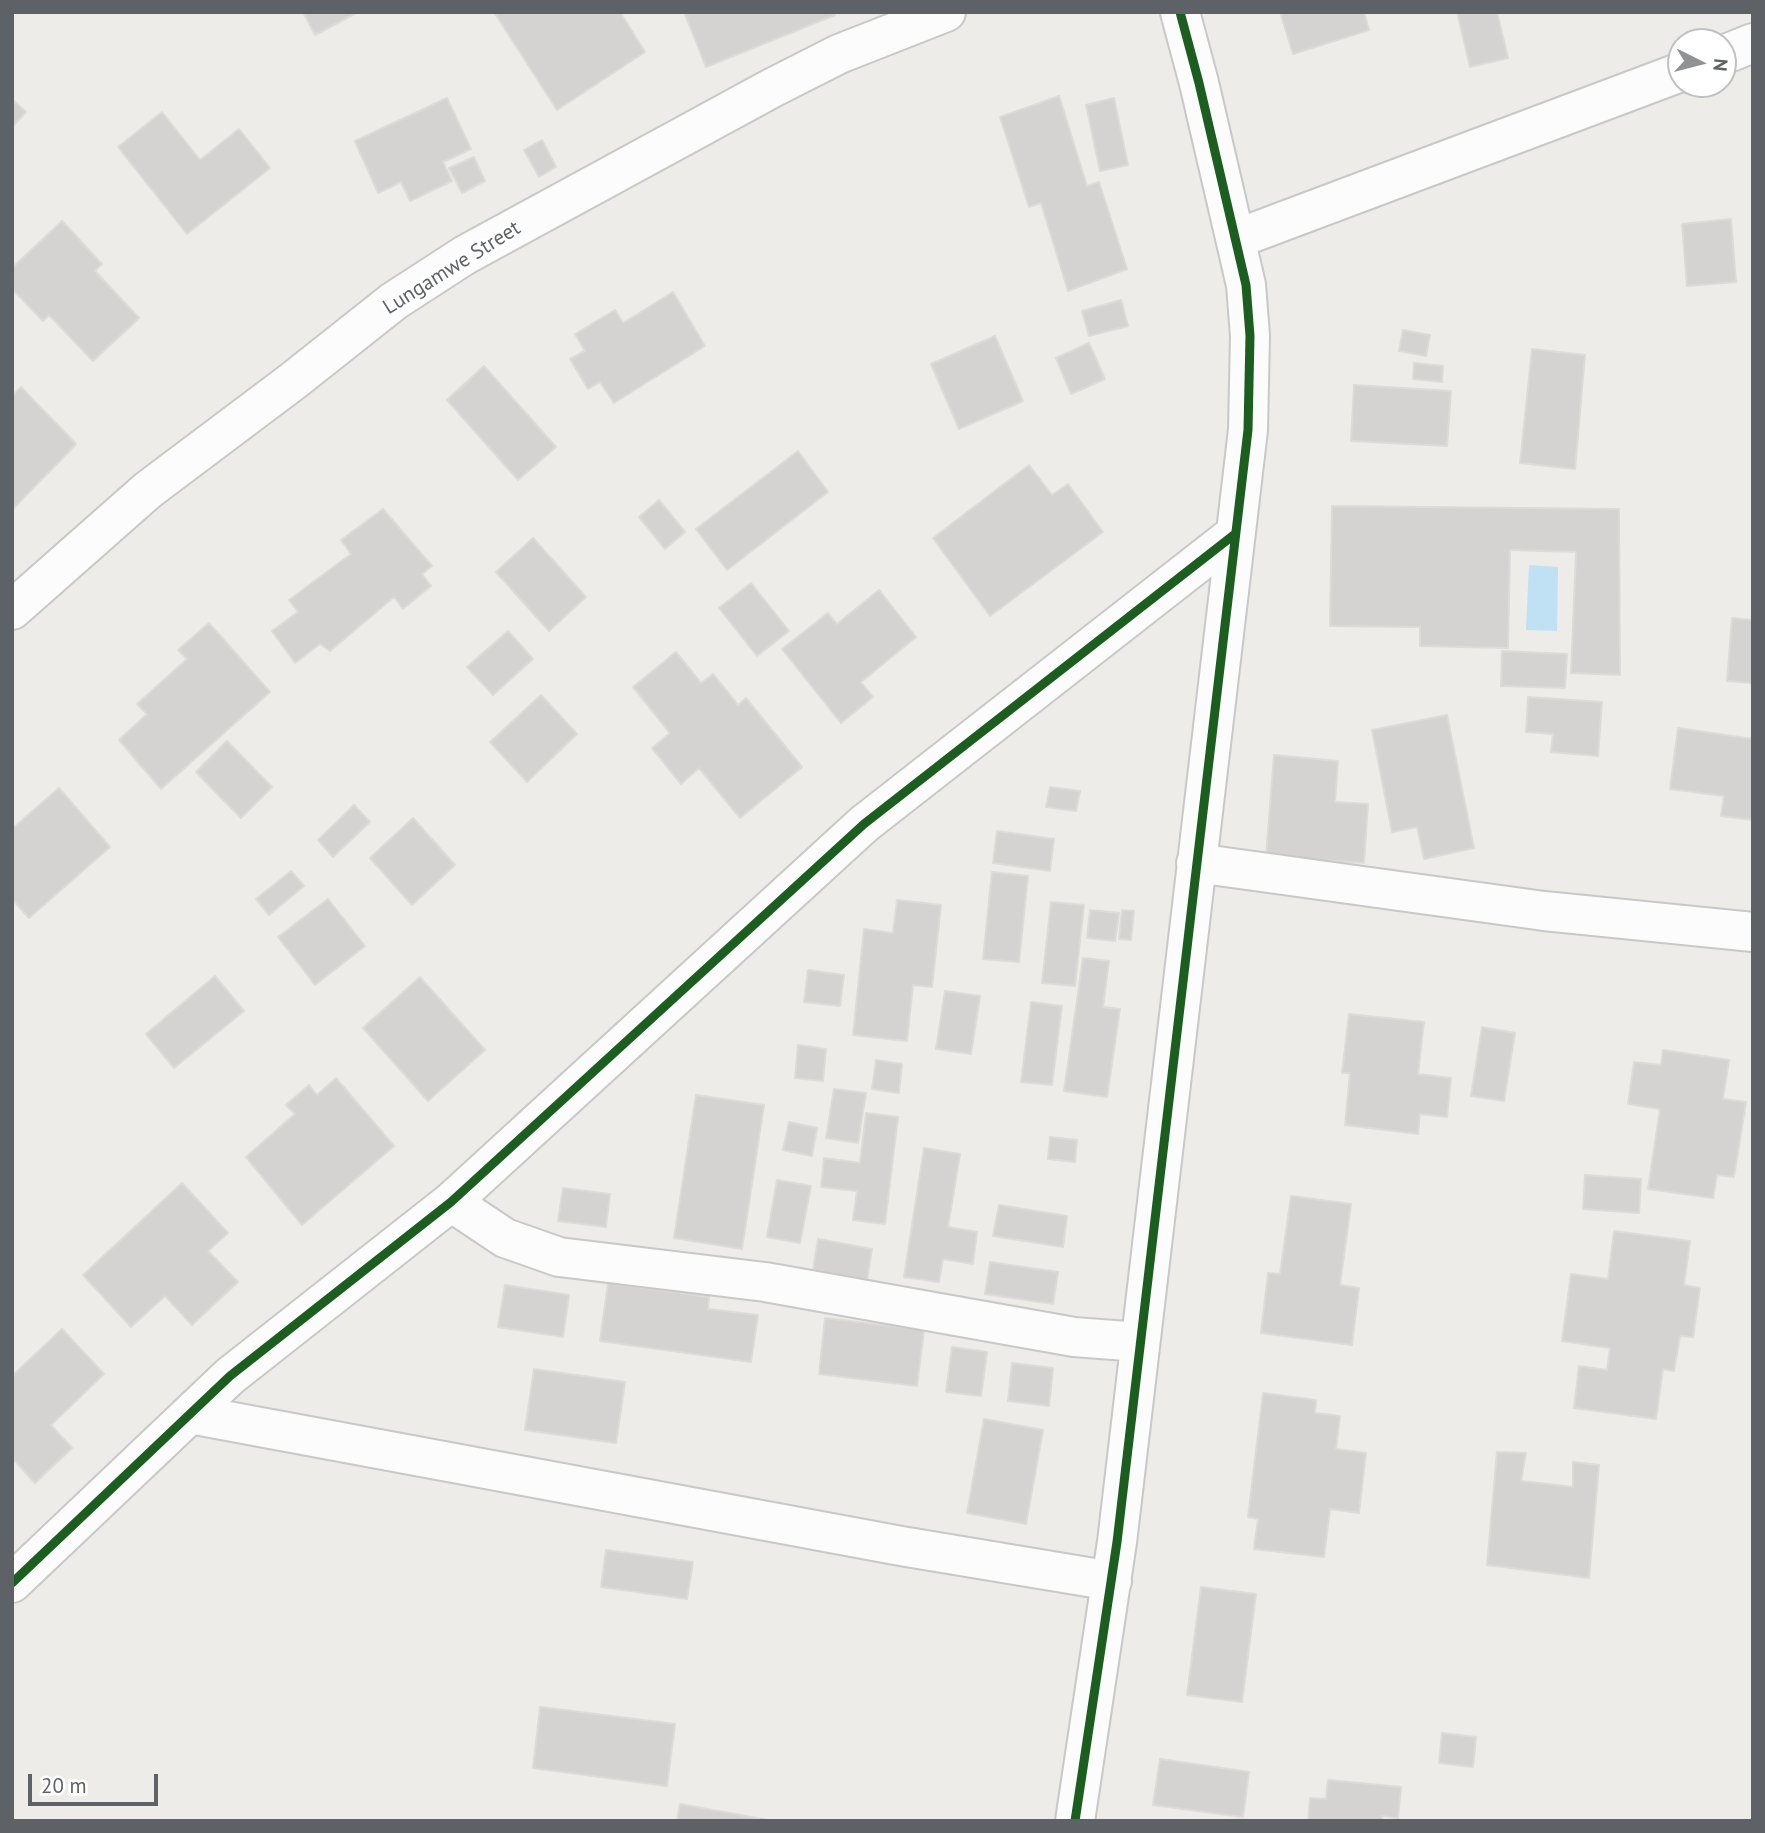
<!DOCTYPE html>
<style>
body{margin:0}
#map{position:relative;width:1765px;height:1833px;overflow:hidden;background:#edece8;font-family:"PT Sans",sans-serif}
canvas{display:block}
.frame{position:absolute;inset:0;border:14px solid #5e6266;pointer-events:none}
.north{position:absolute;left:1667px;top:28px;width:70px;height:70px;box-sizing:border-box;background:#fff;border:2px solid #bfc0c2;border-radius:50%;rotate:96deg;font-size:19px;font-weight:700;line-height:28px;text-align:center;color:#5e6266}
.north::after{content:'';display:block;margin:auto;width:24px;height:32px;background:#909294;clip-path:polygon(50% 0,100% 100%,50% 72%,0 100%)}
.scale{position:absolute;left:28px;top:1774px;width:130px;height:32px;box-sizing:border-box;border:4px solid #5e6266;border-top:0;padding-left:9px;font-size:21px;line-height:24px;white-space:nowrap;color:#5e6266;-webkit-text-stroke:5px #fff;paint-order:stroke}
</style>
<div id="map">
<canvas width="1765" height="1833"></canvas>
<div class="frame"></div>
<div class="north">N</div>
<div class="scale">20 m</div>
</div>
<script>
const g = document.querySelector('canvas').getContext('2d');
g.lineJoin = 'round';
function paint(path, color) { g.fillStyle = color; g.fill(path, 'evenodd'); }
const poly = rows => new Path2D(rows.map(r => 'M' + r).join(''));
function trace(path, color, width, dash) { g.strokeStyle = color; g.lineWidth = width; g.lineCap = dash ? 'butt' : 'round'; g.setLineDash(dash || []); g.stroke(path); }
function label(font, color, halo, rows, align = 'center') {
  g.font = font + ' "PT Sans",sans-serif'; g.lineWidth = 6; g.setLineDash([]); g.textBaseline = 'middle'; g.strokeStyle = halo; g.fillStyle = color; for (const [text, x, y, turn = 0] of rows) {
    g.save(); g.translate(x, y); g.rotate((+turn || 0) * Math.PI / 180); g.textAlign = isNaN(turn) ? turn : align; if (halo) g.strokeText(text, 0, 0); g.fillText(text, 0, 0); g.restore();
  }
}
const water = poly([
 [1529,565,1558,567,1557,631,1526,630]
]);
const building = poly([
 [303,12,358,12,315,35,303,12],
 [494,12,620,12,645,52,557,110,494,12],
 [684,12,834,12,835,15,706,67,684,12],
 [1280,12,1364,12,1369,30,1293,54,1280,12],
 [1457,12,1497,12,1508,58,1470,67,1457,12],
 [1059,96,1087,186,1099,182,1127,269,1068,291,1041,203,1029,207,1000,117,1059,96],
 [447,98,471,149,443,162,452,181,410,201,401,182,378,193,355,141,447,98],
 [1114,98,1128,165,1100,171,1086,105,1114,98],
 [12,99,26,112,12,127,12,99],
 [162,112,200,160,239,129,270,168,187,234,118,147,162,112],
 [542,140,556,167,539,177,524,150,542,140],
 [474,157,485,181,462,193,449,168,474,157],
 [1731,219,1736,282,1687,286,1682,224,1731,219],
 [62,221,102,264,95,271,139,318,93,361,49,315,43,321,12,289,12,268,62,221],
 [673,292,705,346,614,403,600,382,588,389,570,359,585,351,575,334,615,310,623,323,673,292],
 [1121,300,1128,326,1089,336,1082,311,1121,300],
 [1403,330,1430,335,1426,356,1399,351,1403,330],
 [995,336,1023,401,959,429,931,364,995,336],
 [1089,343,1105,379,1071,394,1056,358,1089,343],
 [1532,349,1585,355,1575,469,1520,463,1532,349],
 [1414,363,1443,366,1442,382,1413,379,1414,363],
 [484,366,556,447,518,480,447,400,484,366],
 [1354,385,1451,391,1447,446,1351,441,1354,385],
 [21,387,76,444,12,510,12,396,21,387],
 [798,451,828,492,727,570,696,529,798,451],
 [1029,465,1052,495,1068,484,1103,532,990,616,933,538,1029,465],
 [659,500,685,532,665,549,639,517,659,500],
 [1332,506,1619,509,1620,675,1571,673,1576,552,1510,550,1508,648,1420,646,1420,627,1330,626,1332,506],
 [383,509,432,566,422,574,431,586,403,609,394,597,330,651,320,644,295,663,272,631,298,612,289,600,351,554,341,540,383,509],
 [533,538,586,597,549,631,496,572,533,538],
 [751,583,789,631,757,656,719,608,751,583],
 [879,590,916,637,861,682,873,697,841,723,782,649,828,613,837,624,879,590],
 [1732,618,1753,620,1753,683,1727,681,1732,618],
 [209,623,270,692,161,789,119,740,147,714,137,704,187,659,178,650,209,623],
 [508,631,533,659,493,695,467,667,508,631],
 [1502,651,1567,654,1565,688,1501,686,1502,651],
 [676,652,701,683,713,674,738,705,746,698,802,767,740,818,699,768,681,784,652,748,670,733,633,687,676,652],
 [541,695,577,734,527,782,490,742,541,695],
 [1528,697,1602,702,1598,756,1551,752,1553,734,1526,732,1528,697],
 [1447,715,1474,848,1424,859,1417,827,1392,832,1372,730,1447,715],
 [1678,728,1753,739,1753,820,1721,816,1724,796,1670,789,1678,728],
 [227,741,272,787,241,818,196,772,227,741],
 [1274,755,1338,761,1335,802,1368,804,1364,863,1266,856,1274,755],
 [1050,787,1080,791,1076,811,1046,807,1050,787],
 [59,788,110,847,29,918,12,899,12,829,59,788],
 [354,805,370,822,333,857,318,840,354,805],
 [413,818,455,865,412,905,370,858,413,818],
 [997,831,1054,839,1050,871,993,863,997,831],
 [291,871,304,886,269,915,256,899,291,871],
 [992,872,1028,876,1019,962,983,959,992,872],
 [328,899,365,946,315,985,278,937,328,899],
 [897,900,941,905,932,987,913,985,907,1041,853,1035,864,929,893,933,897,900],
 [1051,902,1084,905,1075,986,1042,983,1051,902],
 [1090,910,1119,913,1115,941,1087,938,1090,910],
 [1122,910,1134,911,1131,940,1119,939,1122,910],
 [1083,958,1109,961,1103,1007,1120,1009,1107,1097,1064,1091,1083,958],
 [808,970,844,975,840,1006,804,1002,808,970],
 [215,976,244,1011,174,1068,146,1034,215,976],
 [420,977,485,1050,428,1101,363,1028,420,977],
 [945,991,980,996,971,1054,936,1049,945,991],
 [1031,1002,1062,1006,1052,1085,1021,1082,1031,1002],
 [1349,1014,1424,1022,1418,1074,1451,1078,1447,1117,1420,1114,1418,1134,1345,1125,1350,1073,1342,1073,1349,1014],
 [1482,1027,1515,1033,1504,1101,1471,1096,1482,1027],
 [798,1045,826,1049,823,1081,795,1078,798,1045],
 [1663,1050,1729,1060,1723,1099,1746,1102,1734,1177,1717,1175,1713,1198,1648,1189,1660,1109,1628,1104,1634,1062,1661,1065,1663,1050],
 [876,1060,902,1064,899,1093,872,1089,876,1060],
 [336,1078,394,1146,302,1225,246,1157,295,1114,286,1105,309,1085,317,1095,336,1078],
 [834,1089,866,1093,858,1143,826,1138,834,1089],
 [696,1095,764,1105,742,1249,674,1238,696,1095],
 [866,1113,898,1117,885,1224,853,1220,857,1191,821,1187,824,1158,860,1163,866,1113],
 [789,1122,817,1128,812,1156,783,1150,789,1122],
 [1050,1137,1077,1140,1075,1162,1048,1159,1050,1137],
 [924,1148,960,1154,948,1227,977,1232,973,1264,943,1259,939,1282,904,1277,924,1148],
 [1585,1175,1641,1179,1639,1213,1583,1209,1585,1175],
 [777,1180,811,1186,800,1243,767,1237,777,1180],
 [182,1183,228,1233,208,1251,238,1282,192,1325,165,1296,131,1327,83,1275,182,1183],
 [563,1188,610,1194,606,1227,558,1221,563,1188],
 [1291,1196,1351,1204,1340,1285,1359,1288,1352,1345,1261,1333,1268,1273,1280,1274,1291,1196],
 [999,1205,1067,1216,1063,1247,993,1236,999,1205],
 [1614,1231,1690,1241,1684,1285,1700,1288,1693,1337,1680,1336,1674,1371,1663,1369,1656,1419,1574,1408,1579,1366,1607,1370,1610,1348,1562,1341,1571,1274,1608,1279,1614,1231],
 [818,1239,872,1249,867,1280,813,1270,818,1239],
 [990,1262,1058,1272,1053,1304,985,1294,990,1262],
 [608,1283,709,1297,708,1309,758,1315,751,1362,600,1341,608,1283],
 [505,1285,569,1295,563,1337,498,1327,505,1285],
 [825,1318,924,1330,917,1386,819,1374,825,1318],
 [62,1329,104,1374,51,1425,72,1448,35,1483,12,1458,12,1376,62,1329],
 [952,1347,987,1352,981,1396,946,1392,952,1347],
 [1012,1363,1053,1368,1049,1406,1008,1401,1012,1363],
 [534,1369,625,1382,616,1443,525,1430,534,1369],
 [1263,1393,1316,1400,1315,1413,1340,1416,1336,1449,1366,1453,1359,1513,1330,1509,1324,1557,1254,1549,1258,1519,1248,1517,1263,1393],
 [984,1419,1043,1430,1026,1524,967,1513,984,1419],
 [1497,1452,1526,1453,1521,1481,1573,1487,1573,1462,1599,1465,1589,1578,1487,1565,1497,1452],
 [606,1550,693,1562,687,1599,601,1587,606,1550],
 [1201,1587,1256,1594,1242,1702,1187,1695,1201,1587],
 [540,1707,675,1724,667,1786,533,1768,540,1707],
 [1442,1733,1476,1737,1473,1767,1439,1763,1442,1733],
 [1160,1759,1249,1772,1243,1817,1153,1805,1160,1759],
 [1328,1780,1401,1787,1398,1818,1382,1816,1382,1821,1308,1821,1310,1798,1326,1799,1328,1780],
 [680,1804,773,1821,677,1821,680,1804]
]);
const minor = poly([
 [1723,55,1753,43],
 [1236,239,1681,72],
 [12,610,148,490,293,381,394,301,465,255,772,88,839,54,946,12],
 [1196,863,1544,911,1753,932],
 [451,1202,505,1238,559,1257,765,1282,1074,1337,1140,1342],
 [190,1414,901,1546,1112,1581],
 [12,1583,230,1376,451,1202,864,824,1235,534],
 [1075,1821,1117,1542,1248,430,1250,336,1246,285,1199,83,1180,12]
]);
const cycleway = poly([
 [12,1583,230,1376,451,1202,864,824,1235,534],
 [1075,1821,1117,1542,1248,430,1250,336,1246,285,1199,83,1180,12]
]);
const streetNames = [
 ["Lungamwe Street",452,268,-32]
];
paint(water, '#c0e0f4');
paint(building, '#d4d3d1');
trace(building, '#dcdbd8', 2);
trace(minor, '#c8c8c8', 42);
trace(minor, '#fcfcfc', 38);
trace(cycleway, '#1b5e20', 9);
label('21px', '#5e6266', '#fff', streetNames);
</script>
